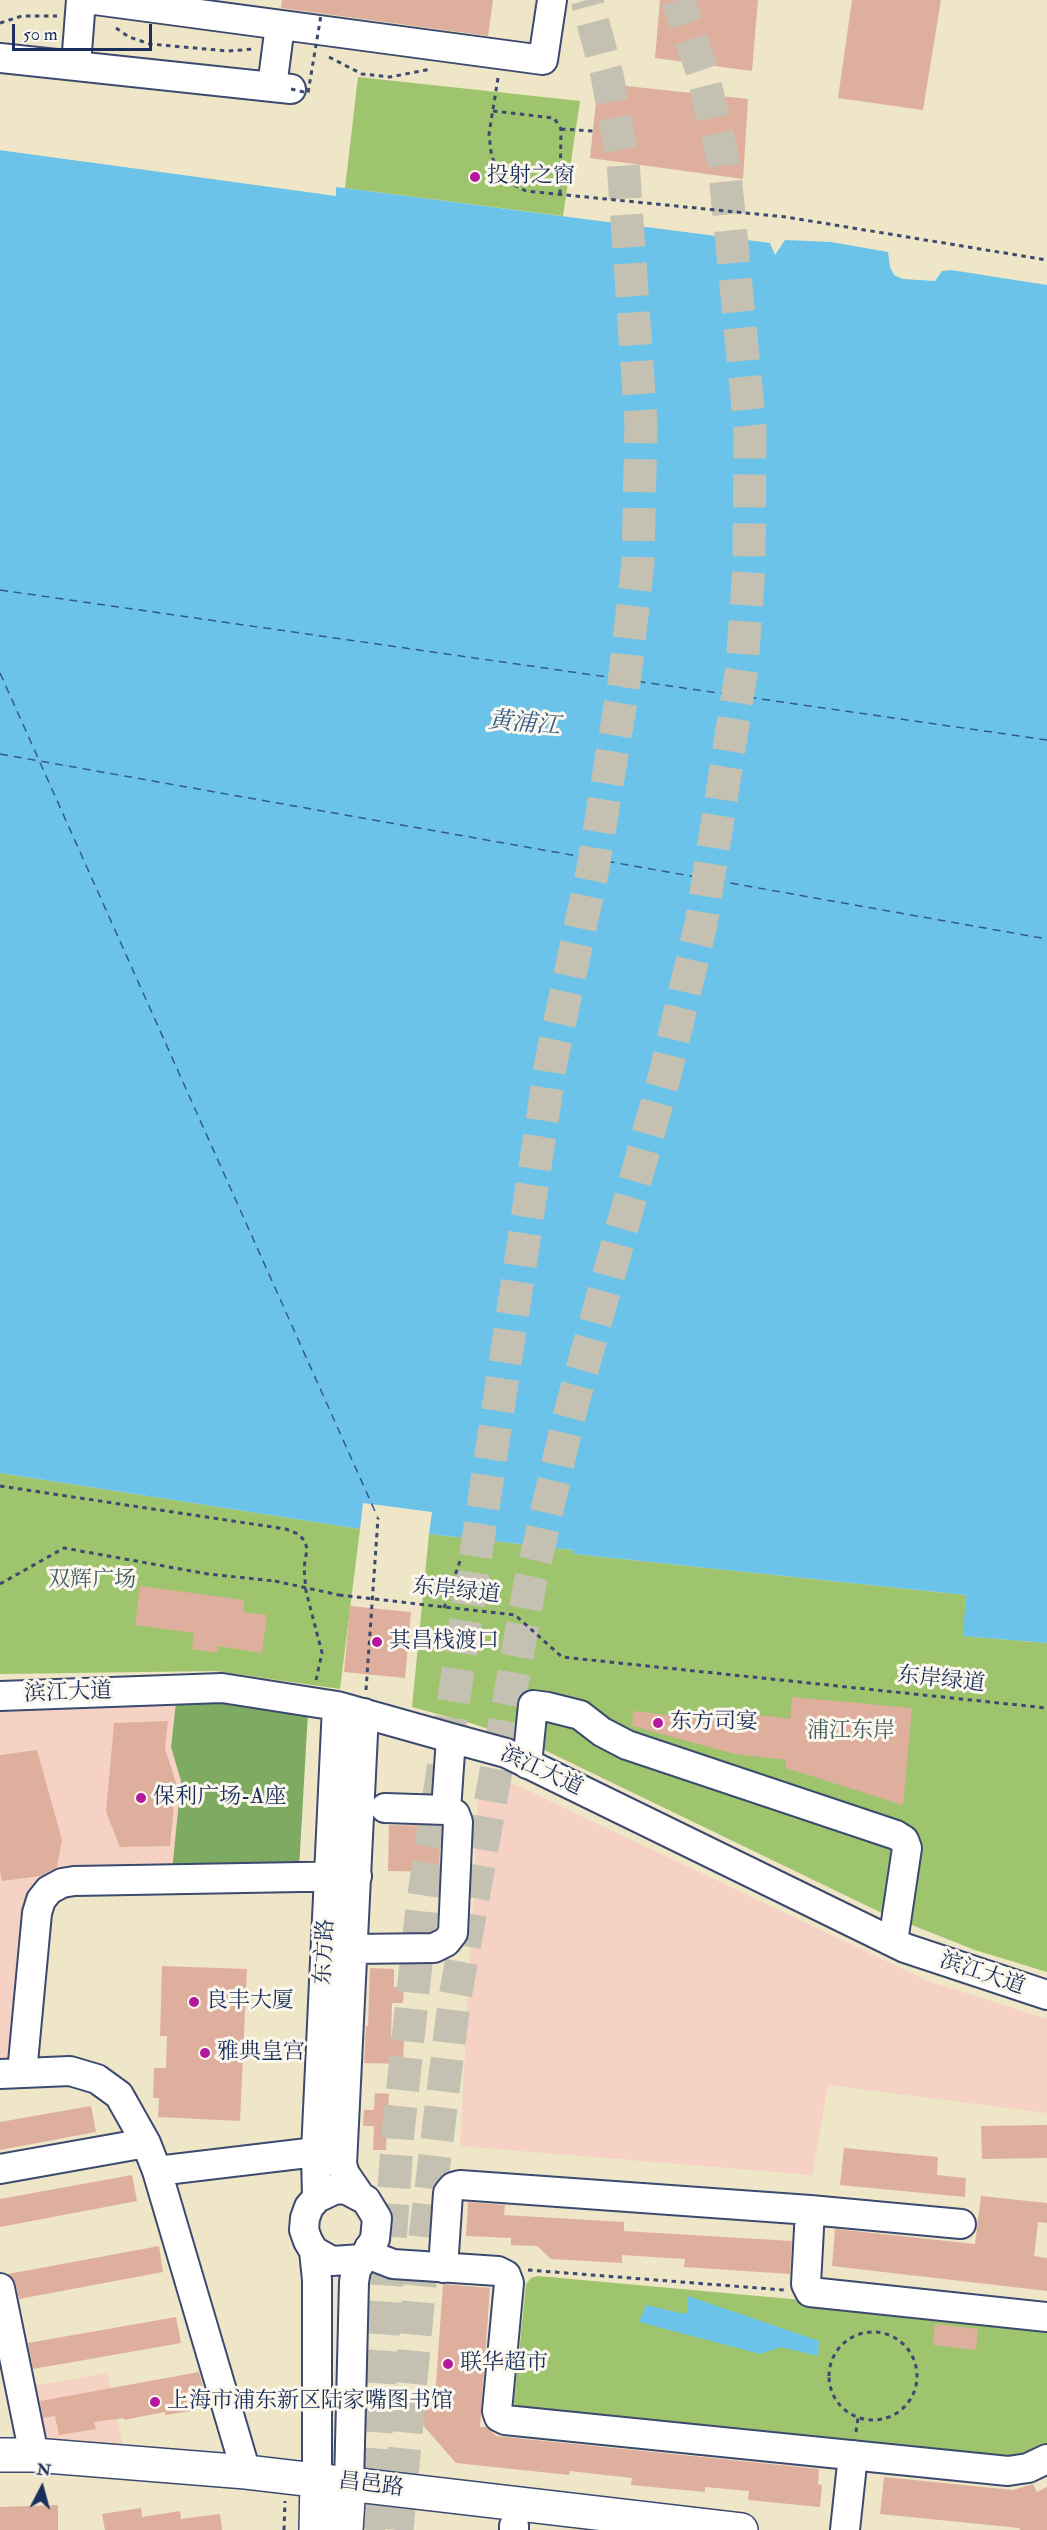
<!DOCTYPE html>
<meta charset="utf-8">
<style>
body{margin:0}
#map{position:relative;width:1047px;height:2530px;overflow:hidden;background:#efe5c7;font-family:"IM FELL Double Pica",serif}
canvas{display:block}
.north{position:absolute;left:12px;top:2458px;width:60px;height:60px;-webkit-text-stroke:4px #fbf7ec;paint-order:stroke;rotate:6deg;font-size:16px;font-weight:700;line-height:24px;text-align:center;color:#1b2f5e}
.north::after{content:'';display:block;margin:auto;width:21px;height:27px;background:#1b2f5e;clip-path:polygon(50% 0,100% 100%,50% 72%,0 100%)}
.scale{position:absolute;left:12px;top:24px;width:140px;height:27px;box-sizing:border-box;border:3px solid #1b2f5e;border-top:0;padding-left:8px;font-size:18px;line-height:21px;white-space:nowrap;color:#1b2f5e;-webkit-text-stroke:4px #fbf7ec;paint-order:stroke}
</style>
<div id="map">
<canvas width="1047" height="2530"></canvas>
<div class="north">N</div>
<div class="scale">50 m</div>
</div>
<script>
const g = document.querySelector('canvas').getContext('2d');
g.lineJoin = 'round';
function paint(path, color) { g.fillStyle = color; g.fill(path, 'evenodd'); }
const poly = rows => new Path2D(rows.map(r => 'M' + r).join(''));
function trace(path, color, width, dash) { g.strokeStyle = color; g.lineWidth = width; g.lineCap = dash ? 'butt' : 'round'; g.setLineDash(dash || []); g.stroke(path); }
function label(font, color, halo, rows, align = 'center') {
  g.font = font + ' "IM FELL Double Pica","Noto Serif SC",serif'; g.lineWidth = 6; g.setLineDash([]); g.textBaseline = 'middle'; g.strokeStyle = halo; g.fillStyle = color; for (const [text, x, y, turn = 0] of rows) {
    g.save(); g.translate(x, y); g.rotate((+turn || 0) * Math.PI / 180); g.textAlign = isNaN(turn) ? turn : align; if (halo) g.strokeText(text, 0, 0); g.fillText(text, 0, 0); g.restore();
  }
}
const built = poly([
 [176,1702,171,1747,181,1781,172,1871,51,1880,15,2061,0,2062,0,1708],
 [480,1768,928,1981,1047,2019,1047,2113,828,2085,812,2175,460,2146],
 [107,2373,125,2454,42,2447,26,2387]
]);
const green = poly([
 [358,77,580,101,563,216,345,188],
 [0,1473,360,1529,340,1689,215,1671,0,1674],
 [429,1534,574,1550,574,1554,966,1595,964,1636,1047,1643,1047,1972,975,1950,884,1914,534,1745,474,1724,412,1707],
 [538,2276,1044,2322,1047,2324,1047,2448,1018,2460,516,2408,514,2402,526,2284,531,2278]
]);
const forest = poly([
 [218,1700,308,1712,299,1869,172,1871,181,1781,171,1747,176,1702]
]);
const water = poly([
 [0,150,336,195,336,187,345,188,770,243,775,255,785,240,831,242,888,252,890,267,894,275,903,279,935,281,942,271,951,270,1047,285,1047,1643,963,1636,966,1595,574,1554,574,1550,429,1534,432,1512,363,1503,360,1529,0,1473],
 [688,2296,819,2341,818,2356,781,2347,760,2354,639,2322,646,2305,684,2314,687,2312]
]);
const pier = poly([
 [0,147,333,192,333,185,336,184,336,196,0,150]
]);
const ferry = poly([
 [0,590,1047,740],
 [0,673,378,1518],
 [0,754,1047,939]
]);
const building = poly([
 [282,0,493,0,488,36,281,8],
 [660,0,758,0,752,71,655,58],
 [852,0,941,0,923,110,838,98],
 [598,83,748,99,743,179,590,158],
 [140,1586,244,1600,243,1612,267,1615,262,1653,218,1646,217,1653,192,1649,194,1633,135,1625],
 [350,1606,411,1612,405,1678,344,1672],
 [792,1697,912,1708,903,1805,786,1768,786,1760,735,1754,632,1726,633,1711,751,1725,752,1714,790,1719],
 [168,1721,165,1748,176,1783,170,1846,120,1847,106,1812,114,1723],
 [37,1750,62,1840,57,1867,40,1876,2,1881,0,1872,0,1755],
 [389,1825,441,1826,439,1872,388,1871],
 [162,1966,247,1969,240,2121,158,2117,159,2098,153,2098,154,2068,166,2068,167,2036,160,2036],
 [370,1968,394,1969,394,1987,404,1987,403,2003,392,2003,391,2036,404,2036,403,2064,364,2063,366,2026,368,2026],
 [375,2093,389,2094,388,2112,404,2112,404,2128,387,2127,386,2150,373,2150,374,2126,363,2126,364,2110,374,2110],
 [91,2106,96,2132,0,2150,0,2122],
 [1047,2125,1047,2158,982,2159,981,2126],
 [844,2148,938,2157,937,2175,966,2178,965,2197,840,2185],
 [132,2175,137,2201,0,2227,0,2199],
 [981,2196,1047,2203,1047,2223,1038,2222,1034,2256,1047,2258,1047,2291,832,2266,835,2229,975,2244],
 [468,2202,505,2205,504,2215,624,2222,624,2231,792,2241,790,2274,684,2267,685,2259,622,2255,622,2263,551,2259,537,2246,511,2245,511,2238,466,2236],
 [159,2246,163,2272,19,2299,16,2284,8,2274],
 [443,2284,490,2288,480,2427,488,2427,496,2436,819,2469,818,2484,822,2485,820,2507,748,2500,749,2491,705,2487,705,2492,631,2485,632,2478,570,2471,569,2475,456,2463,421,2423,423,2397,435,2398],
 [176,2317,181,2343,33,2369,28,2343],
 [935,2324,978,2329,976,2350,933,2345],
 [199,2372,204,2391,187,2394,191,2411,165,2415,165,2412,124,2420,124,2418,94,2422,96,2429,59,2435,55,2416,43,2418,40,2401],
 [884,2477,1013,2490,1033,2484,1037,2492,1047,2487,1047,2530,1020,2530,1019,2528,880,2514],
 [58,2505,58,2530,0,2530,0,2507],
 [141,2508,142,2517,180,2511,181,2519,220,2514,222,2530,105,2530,102,2514]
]);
const majorTunnel = poly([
 [369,2530,398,2133,422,1907,551,1062,593,868,624,683,638,563,641,423,623,162,607,75,587,0],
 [397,2530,422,2261,454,2003,530,1584,568,1420,664,1078,701,924,742,668,749,568,750,428,724,164,702,71,678,0]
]);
const path = poly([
 [0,23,22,16,57,16],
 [116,28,129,37,150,44,228,51,255,49],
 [329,57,362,74,390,77,431,69],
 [498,78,489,134,491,152,496,169,510,183,526,191,786,217,1047,260],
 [493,111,554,118,561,129,560,195],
 [561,129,593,131],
 [0,1486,286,1529,298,1534,305,1541,307,1549,304,1568,306,1591,322,1653,316,1680],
 [0,1584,64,1548,208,1574,275,1581],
 [339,1595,515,1615,562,1657,1047,1708],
 [444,1608,461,1558],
 [366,1690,378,1518],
 [528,2270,784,2290],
 '829 2376a44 44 0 1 1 88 0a44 44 0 1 1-88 0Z',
 [856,2432,858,2418],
 [284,2530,285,2501]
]);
const minor = poly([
 [95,0,543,60,552,0],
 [0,58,291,89],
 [76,65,81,0],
 [272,87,280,25],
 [0,1696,222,1688,337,1706,451,1738,506,1753,905,1948,1047,1995],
 [527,1764,533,1705,548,1707,580,1715,602,1732,627,1745,896,1835,904,1840,907,1848,893,1942],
 [446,1810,451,1738],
 [353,1949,434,1948,446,1942,453,1933,458,1822,455,1814,446,1810,385,1808],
 [22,2073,37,1913,41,1900,49,1890,62,1883,74,1881,357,1876],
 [0,2074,70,2071,97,2079,119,2095,146,2143,157,2171,246,2472],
 [0,2169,146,2143],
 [157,2171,316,2152],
 [358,2193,345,2174,342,2164,364,1713],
 [317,2198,316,2152,337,1706],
 [810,2210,961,2224],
 [369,2248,375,2257,393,2264,498,2271,506,2275,509,2283,497,2411,499,2417,505,2420,1008,2471,1028,2468,1047,2459],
 [314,2251,317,2280,317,2480],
 [443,2268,448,2193,453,2187,460,2185,810,2210,806,2284,810,2292,1047,2317],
 [0,2288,34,2455],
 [349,2484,354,2282,356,2270,375,2239,377,2218,366,2200,347,2190,336,2189,317,2198,309,2207,305,2218,304,2230,308,2241,314,2251,332,2261,362,2259],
 [514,2530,514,2526],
 [845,2530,853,2455]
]);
const major = poly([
 [0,2455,34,2455,246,2472,741,2530],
 [316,2530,317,2480],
 [346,2530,349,2484]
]);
const pathBridge = poly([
 [291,89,308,93,321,15],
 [275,1581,339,1595]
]);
const markers = [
 [475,177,6,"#b5179e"],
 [377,1642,6,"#b5179e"],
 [658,1723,6,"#b5179e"],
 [141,1798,6,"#b5179e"],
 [194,2002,6,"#b5179e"],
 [205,2053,6,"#b5179e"],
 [448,2364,6,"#b5179e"],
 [155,2402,6,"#b5179e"]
];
const poiNames = [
 ["投射之窗",487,177],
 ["其昌栈渡口",389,1642],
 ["东方司宴",670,1723],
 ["保利广场-A座",153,1798],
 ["良丰大厦",206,2002],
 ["雅典皇宫",217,2053],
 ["联华超市",460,2364],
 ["上海市浦东新区陆家嘴图书馆",167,2402]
];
const parkNames = [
 ["双辉广场",92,1581],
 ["浦江东岸",851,1732]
];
const streetNames = [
 ["东岸绿道",456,1592,6],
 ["东岸绿道",941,1681,6],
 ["滨江大道",68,1694,-2],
 ["滨江大道",541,1772,25],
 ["东方路",326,1952,-87],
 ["滨江大道",982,1975,19],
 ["昌邑路",371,2486,7]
];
const waterNames = [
 ["黄浦江",524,725,5]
];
paint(built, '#f5d2c3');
paint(green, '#9fc46e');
paint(forest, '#7faa61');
paint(water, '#6cc3e9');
paint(pier, '#efe5c7');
trace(ferry, '#335b88', 1.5, [8, 6]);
paint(building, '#dfaf9e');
trace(majorTunnel, '#c5c1b2', 33, [33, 16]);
trace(minor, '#3b4a6e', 32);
trace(major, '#3b4a6e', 36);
trace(path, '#3b4a6e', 3, [4.5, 4.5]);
trace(minor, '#fff', 28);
trace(major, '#fff', 33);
trace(pathBridge, '#3b4a6e', 3, [4.5, 4.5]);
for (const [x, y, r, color] of markers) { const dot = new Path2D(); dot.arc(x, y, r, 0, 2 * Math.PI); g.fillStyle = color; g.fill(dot); trace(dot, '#fbf7ec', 2); }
label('22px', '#1b2f5e', '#fbf7ec', poiNames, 'left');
label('22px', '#435c63', '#fbf7ec', parkNames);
label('22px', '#1b2f5e', '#fbf7ec', streetNames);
label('italic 24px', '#335b88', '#fbf7ec', waterNames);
</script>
